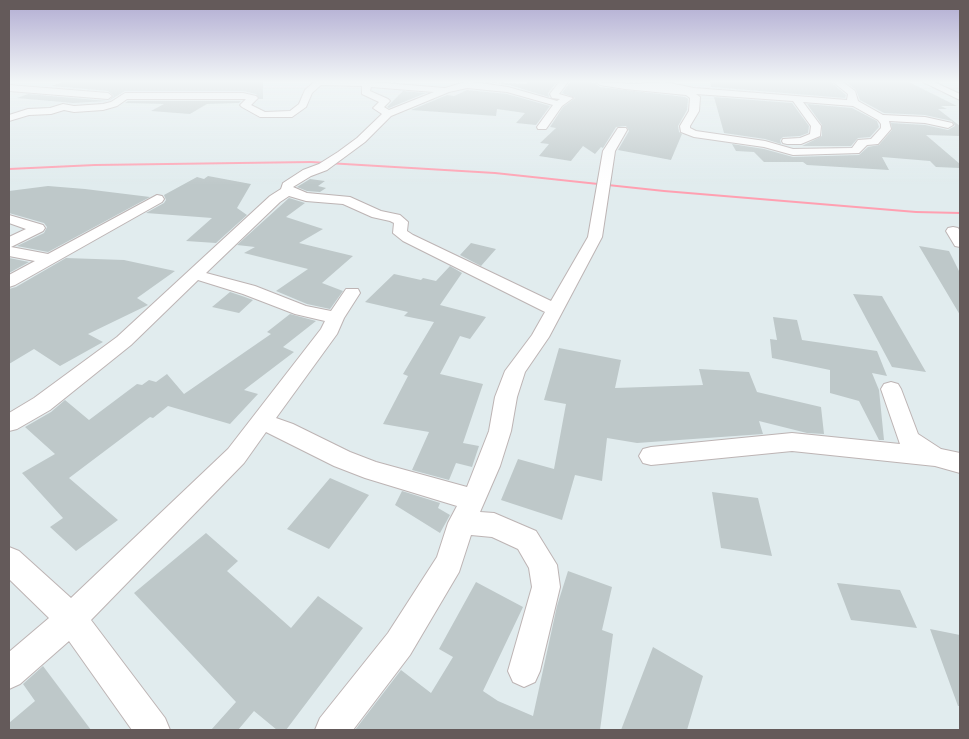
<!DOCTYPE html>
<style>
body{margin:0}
#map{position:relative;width:969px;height:739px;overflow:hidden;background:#e1ecee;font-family:"Sofia Sans Condensed",sans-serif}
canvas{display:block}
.frame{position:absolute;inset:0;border:10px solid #645a5a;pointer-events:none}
</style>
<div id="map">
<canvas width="969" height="739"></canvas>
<div class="frame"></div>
</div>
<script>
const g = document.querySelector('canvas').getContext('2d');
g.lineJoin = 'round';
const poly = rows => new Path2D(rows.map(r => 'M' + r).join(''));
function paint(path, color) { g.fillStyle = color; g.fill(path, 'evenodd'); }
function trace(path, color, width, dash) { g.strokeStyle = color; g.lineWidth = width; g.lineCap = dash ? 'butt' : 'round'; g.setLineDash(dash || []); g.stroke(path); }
const stream = poly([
 [311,161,495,172,664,190,916,211,960,212,960,214,916,213,664,192,495,174,311,163,95,166,9,170,9,168,95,164,311,161]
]);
const building = poly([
 [64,82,263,82,263,99,259,99,256,94,243,91,125,91,110,100,108,101,114,96,108,91,51,86],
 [486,82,526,84,528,82,557,82,548,93,549,97,509,85],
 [570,82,588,82,595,83,600,87,685,97,688,99,687,110,678,126,679,132,682,134,671,160,618,150,629,131,626,126,616,127,603,148,601,147,595,154,583,146,571,161,539,156,549,144,540,143,556,128,550,127,563,107,575,98,562,93],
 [710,82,831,82,846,95,845,98,711,87],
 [846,82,909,82,957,106,941,106,947,109,938,109,960,126,960,136,926,135,960,164,960,168,936,167,930,161,882,157,889,170,807,165,803,162,764,162,754,152,736,151,732,144,764,149,793,157,859,155,868,147,879,145,892,130,891,123,925,125,948,130,955,126,952,121,925,115,884,113,860,100,856,90],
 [467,90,507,94,550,106,536,125,516,123,525,113,497,109,496,116,411,110,447,95,454,96],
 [403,91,426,93,389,108,387,107],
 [28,94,108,101,73,103,17,98],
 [714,97,792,103,809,126,808,133,800,136,783,137,780,140,781,144,765,139,724,133],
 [128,101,241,101,239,103,207,104,190,114,151,111,164,104,125,103],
 [807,104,852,108,877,121,879,127,870,137,858,138,851,146,789,146,802,146,822,136,822,125],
 [208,176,251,184,237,208,247,215,216,243,186,241,212,218,146,213,164,203,166,200,164,195,197,177,204,179],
 [310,179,325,181,318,186,326,188,320,192,307,191,297,187],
 [48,186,85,189,150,197,48,252,17,246,44,233,47,227,44,223,9,213,9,191],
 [289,198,305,203,286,217,323,229,299,243,353,256,322,283,343,291,330,309,307,304,276,291,308,269,244,253,255,247,237,245],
 [471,243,496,249,481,266,460,255],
 [919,246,949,251,960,273,960,315],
 [9,258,29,262,9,273],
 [66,258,124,260,175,271,137,298,148,305,88,334,103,342,60,366,34,349,9,364,9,289,16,287],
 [450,266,462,273,440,305,486,317,470,339,460,336,440,374,483,384,463,443,479,446,472,467,456,463,449,480,412,470,429,432,383,424,408,376,403,374,434,322,404,316,408,312,365,302,394,274,421,280,423,278,436,281],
 [230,292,242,296,253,300,239,313,212,307],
 [853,294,882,296,926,372,892,367],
 [290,314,316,321,283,347,294,352,244,390,258,394,230,424,168,406,153,418,150,417,69,478,118,520,76,551,50,527,63,518,22,473,55,454,25,427,51,412,65,400,89,420,137,384,142,385,149,380,156,382,167,374,184,394,271,334,267,332],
 [773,317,797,320,802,340,877,351,887,376,872,373,879,390,884,440,879,440,859,401,830,393,830,370,772,358,770,339,777,340],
 [559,348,621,360,615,388,703,385,699,369,749,372,757,392,821,407,824,434,807,433,759,421,763,434,637,443,607,438,602,481,575,475,562,520,501,500,518,459,554,469,566,404,544,400],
 [330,478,369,495,329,549,287,529],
 [402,491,440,503,438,508,450,515,440,533,395,505],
 [712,492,758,498,772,556,721,548],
 [206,533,238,561,227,571,291,628,318,596,363,628,286,730,277,730,254,711,238,730,211,730,236,702,134,593],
 [568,571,612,587,602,630,613,634,600,730,355,730,401,670,431,693,453,657,439,649,476,582,523,607,483,691,498,701,533,716,557,606],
 [837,583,900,590,917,628,851,620],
 [930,629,960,635,960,706,958,706],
 [653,647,703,676,687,730,621,730],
 [43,666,91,730,9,730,9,723,35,701,23,684]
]);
const street = poly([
 [314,82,372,82,445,88,465,82,473,82,508,87,557,101,560,99,552,98,550,94,559,82,568,82,559,94,573,98,562,106,546,129,538,129,537,127,553,105,507,92,467,88,449,92,391,116,365,142,327,170,311,176,293,187,307,193,350,197,381,211,400,215,408,222,407,231,413,235,551,301,588,237,603,151,618,128,626,128,627,130,615,151,602,237,549,337,525,372,517,397,511,431,500,466,480,512,494,513,536,531,557,565,560,587,540,671,535,682,524,687,513,682,508,671,532,587,529,568,518,549,492,537,471,535,459,572,410,655,353,730,315,730,320,718,388,633,437,557,448,523,457,506,365,478,334,466,266,432,244,463,91,620,165,718,170,730,132,730,69,641,20,684,9,689,9,652,49,618,9,579,9,547,19,551,71,598,228,449,321,329,325,321,295,314,243,294,198,280,131,345,50,410,17,429,9,431,9,413,34,398,117,337,270,196,281,189,283,183,303,170,319,164,338,152,357,138,382,114,373,108,379,102,362,94,362,86,321,85,312,93,306,107,292,117,260,117,242,107,240,105,246,99,127,99,117,106,103,110,74,112,64,110,51,114,29,115,9,121,9,115,28,109,50,108,63,104,74,106,103,104,111,102,125,93,243,93,256,96,258,98,251,105,265,112,290,111,299,104,305,90,314,82],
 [371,87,434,92,389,110,384,107,390,101,388,99,370,91,371,87],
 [289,196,306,201,343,204,372,217,390,221,394,223,393,233,403,241,545,312,532,335,505,371,495,397,489,431,467,487,376,462,350,452,293,424,276,418,337,334,344,318,360,293,358,289,346,289,331,311,306,306,255,286,206,273,280,202,289,196],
 [596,82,634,84,665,82,694,88,847,100,848,94,833,82,843,82,855,91,858,101,883,115,925,117,952,123,953,125,948,128,925,123,889,121,891,129,878,144,867,145,859,153,793,155,764,147,694,137,681,132,680,126,689,111,690,98,686,95,625,89,600,85,596,82],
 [696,94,793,101,811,126,810,134,800,138,783,139,782,141,783,143,787,144,801,144,820,136,821,126,803,102,853,106,878,120,881,124,881,128,871,139,858,140,852,148,793,149,765,141,696,131,690,128,690,126,699,111,700,97,696,94],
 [923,82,934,82,960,94,960,100,923,82],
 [9,85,108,93,112,96,108,99,9,91,9,85],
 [157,195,162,196,164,199,162,202,15,285,9,287,9,275,35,261,9,256,9,237,26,229,9,223,9,215,43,225,45,228,43,231,11,247,48,254,157,195],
 [953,227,958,228,960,231,960,247,955,246,946,231,948,228,953,227],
 [891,382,898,384,901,389,918,434,941,449,960,453,960,473,935,466,792,451,651,465,643,463,639,456,643,449,651,447,792,433,900,444,881,389,884,384,891,382]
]);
paint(stream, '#ffa0b1');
paint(building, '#bec8c9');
trace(street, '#bdb4b4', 2);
paint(street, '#fff');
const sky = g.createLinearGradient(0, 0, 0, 185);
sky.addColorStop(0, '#b1acd2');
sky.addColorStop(0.44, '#f2f6f7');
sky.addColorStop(1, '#f2f6f700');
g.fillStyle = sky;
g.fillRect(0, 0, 969, 185);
</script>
